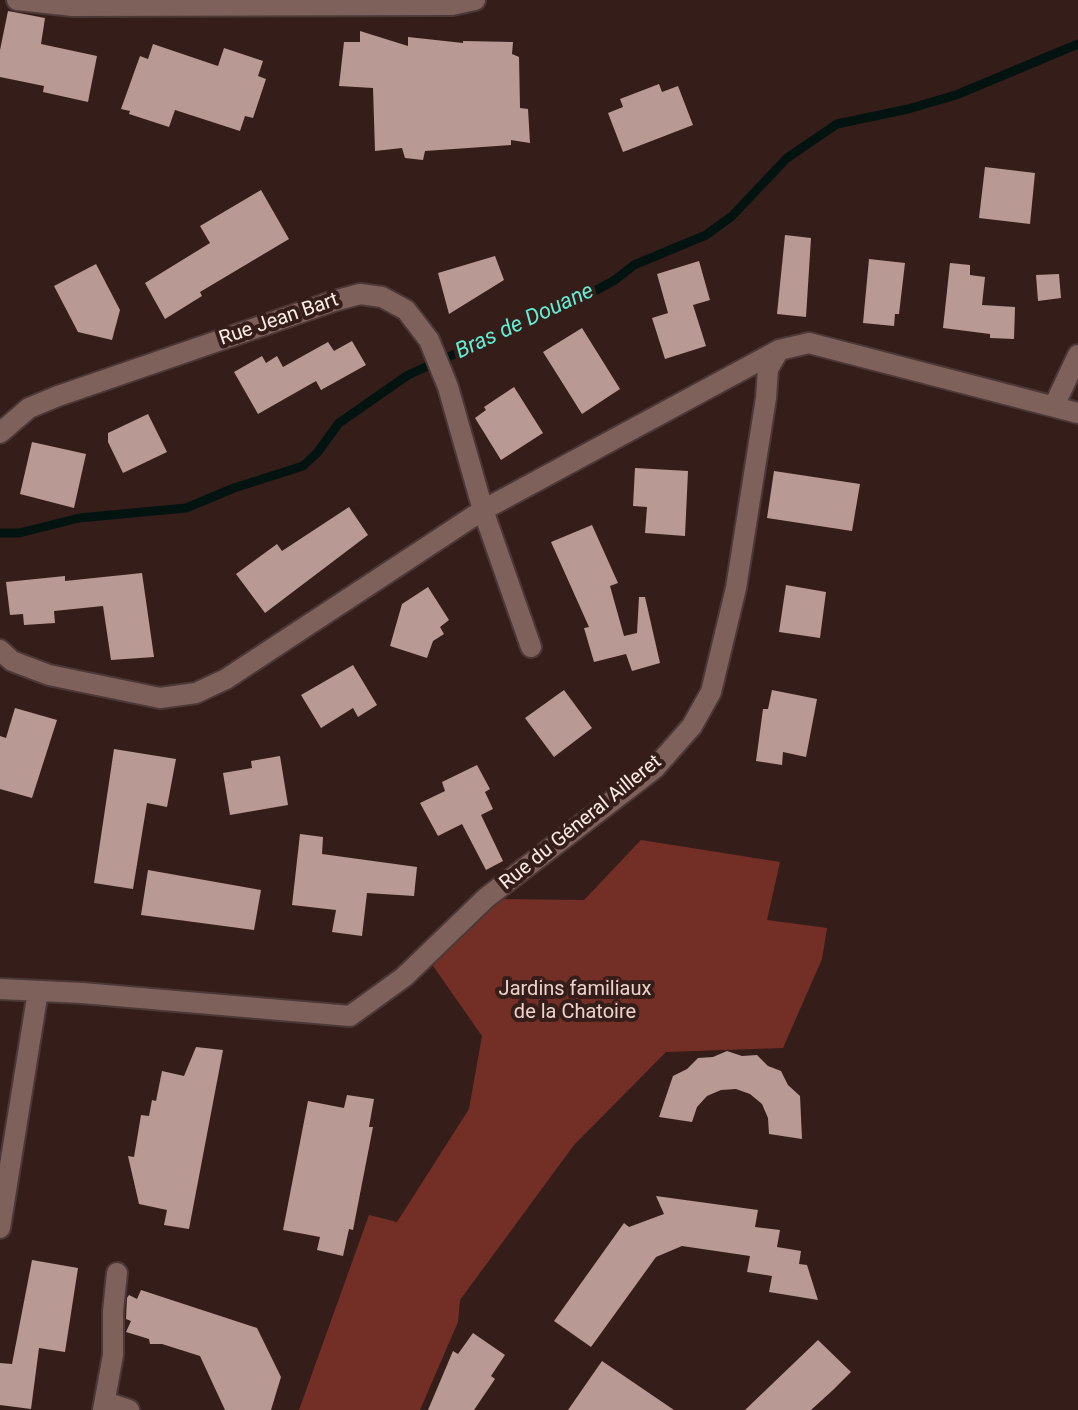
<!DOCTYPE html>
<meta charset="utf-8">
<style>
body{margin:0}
canvas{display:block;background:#351d19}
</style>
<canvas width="1078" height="1410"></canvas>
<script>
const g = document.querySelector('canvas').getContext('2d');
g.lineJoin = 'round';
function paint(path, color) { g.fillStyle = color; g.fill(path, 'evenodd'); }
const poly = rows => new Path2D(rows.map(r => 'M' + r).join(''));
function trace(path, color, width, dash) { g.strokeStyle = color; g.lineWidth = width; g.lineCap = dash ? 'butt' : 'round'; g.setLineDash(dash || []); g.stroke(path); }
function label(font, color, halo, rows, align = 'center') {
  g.font = font + ' Roboto,sans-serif'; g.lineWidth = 8; g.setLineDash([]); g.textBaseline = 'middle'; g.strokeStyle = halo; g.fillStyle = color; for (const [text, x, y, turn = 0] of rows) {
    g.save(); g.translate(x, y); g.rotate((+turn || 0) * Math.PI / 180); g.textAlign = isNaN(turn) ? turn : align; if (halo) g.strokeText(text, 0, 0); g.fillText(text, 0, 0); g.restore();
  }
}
const green = poly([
 [641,840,780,862,767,920,827,928,822,959,783,1048,666,1052,574,1145,460,1300,458,1322,420,1410,299,1410,369,1215,397,1222,469,1109,482,1036,431,963,497,899,584,900]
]);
const stream = poly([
 [0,533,19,533,79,518,186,508,234,488,303,466,317,453,339,423,408,375,593,292,615,280,634,265,706,235,732,216,787,158,837,124,908,109,956,95,1078,44]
]);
const building = poly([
 [8,11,45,18,41,44,97,56,88,102,43,92,44,86,0,77,0,50],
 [360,31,408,46,408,37,463,43,463,41,513,42,512,54,519,57,520,108,528,109,530,143,511,140,511,145,425,151,423,160,405,158,402,148,375,151,373,88,339,86,344,42,360,42],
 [153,44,218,66,224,48,263,61,258,76,266,79,253,118,245,116,240,131,175,110,169,127,129,114,130,111,121,109,140,56,148,59],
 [659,84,662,92,678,86,693,125,623,152,608,113,623,107,620,99],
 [985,167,1035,173,1030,224,979,218],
 [261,190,289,239,200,292,202,296,165,319,145,283,210,243,200,226],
 [785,235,811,238,806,317,777,314],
 [495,256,504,280,449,314,438,273],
 [869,259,905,263,899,314,895,314,894,326,863,323],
 [699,261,710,300,693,305,706,346,665,359,652,318,668,313,657,274],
 [950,263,970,265,970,275,985,277,982,305,1015,307,1014,339,990,338,990,334,943,328],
 [96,264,120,310,112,340,78,332,54,286],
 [1059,274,1061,298,1038,301,1036,275],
 [582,328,620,389,582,414,543,352],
 [352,341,366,365,321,390,316,381,258,414,234,372,262,356,266,363,277,356,283,367,328,342,334,351],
 [514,387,543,433,501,460,475,418,486,410,484,407],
 [148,414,167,452,123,473,108,442,108,433],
 [32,442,86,454,74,508,20,494],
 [635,468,688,471,685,536,645,533,647,507,633,506],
 [774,471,860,484,852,531,767,518],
 [349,507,368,535,265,613,236,574,277,544,282,551],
 [592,525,618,583,610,586,624,636,637,633,639,597,645,597,660,663,632,671,626,654,594,662,584,628,589,627,551,542],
 [142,573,154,657,111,660,103,606,54,611,55,623,24,625,23,614,10,615,6,582,65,576,65,581],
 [786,585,826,592,820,638,779,632],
 [428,587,449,620,440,627,444,634,433,641,427,658,390,646,402,604],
 [353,665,377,705,358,717,353,708,321,728,301,695],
 [564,690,592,728,554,757,525,718],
 [772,690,817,699,806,757,783,752,782,765,756,761,763,709,768,709],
 [15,708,57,720,32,798,0,789,0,736,6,738],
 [114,749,176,759,167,807,147,803,133,889,94,883],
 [280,756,288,805,230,815,223,773,252,768,251,761],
 [477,765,490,789,485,792,493,809,481,815,503,861,486,870,462,824,438,836,420,803,445,791,442,782],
 [300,834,323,837,322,854,417,867,414,896,367,893,362,936,332,932,336,910,292,905],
 [148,870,261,890,254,930,141,915],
 [196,1047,223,1050,189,1229,164,1225,167,1210,139,1204,128,1156,134,1157,141,1115,149,1116,152,1100,156,1101,162,1071,184,1076],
 [727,1051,742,1056,757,1055,768,1066,781,1071,788,1085,800,1096,802,1139,769,1134,768,1118,762,1104,750,1094,736,1089,721,1090,707,1096,697,1107,692,1122,659,1117,673,1076,687,1069,698,1058,713,1057],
 [347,1095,374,1099,369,1127,373,1127,353,1230,349,1229,343,1256,317,1250,320,1237,283,1230,308,1101,344,1108],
 [656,1196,758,1210,755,1227,780,1230,777,1247,801,1251,799,1264,807,1265,818,1300,769,1292,772,1276,747,1272,750,1256,682,1246,656,1257,591,1347,554,1321,624,1223,629,1227,664,1214],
 [32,1260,78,1268,65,1352,39,1348,31,1409,0,1405,0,1363,12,1364],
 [141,1290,257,1328,281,1377,271,1410,225,1410,200,1356,162,1344,150,1344,149,1339,126,1332,131,1321,126,1319,127,1298,129,1295,137,1299],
 [473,1333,505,1355,491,1376,495,1379,474,1410,428,1410,453,1351,458,1354],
 [818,1340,851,1372,833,1390,811,1410,745,1410],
 [602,1361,674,1410,568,1410]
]);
const minor = poly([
 [17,0,73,6,452,5,475,0],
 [1054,406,1078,355],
 [0,433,29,408,58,396,334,301,360,294,382,297,406,310,429,340,448,387,483,510,531,647],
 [0,650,12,661,49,675,160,698,196,693,226,679,483,510,779,350,809,343,1078,413],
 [0,989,82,993,350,1016,404,977,486,898,655,768,692,726,711,692,736,588,766,398,768,369,779,350],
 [0,1228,38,991],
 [105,1402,129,1410],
 [103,1410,113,1355,113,1311,117,1273]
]);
const streetNames = [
 ["Rue Jean Bart",279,320,-19],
 ["Rue du Géneral Ailleret",581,823,-39]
];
const parkNames = [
 ["Jardins familiaux",575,990],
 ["de la Chatoire",575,1013]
];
const waterNames = [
 ["Bras de Douane",525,322,-25]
];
paint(green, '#732f25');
trace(stream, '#031410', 9);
paint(building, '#b99993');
trace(minor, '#4c3836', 24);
trace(minor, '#7f615c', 20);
label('20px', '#fcebe7', '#351d19', streetNames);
label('20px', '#edd2cc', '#351d19', parkNames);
label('italic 22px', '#61eed5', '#351d19', waterNames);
</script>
